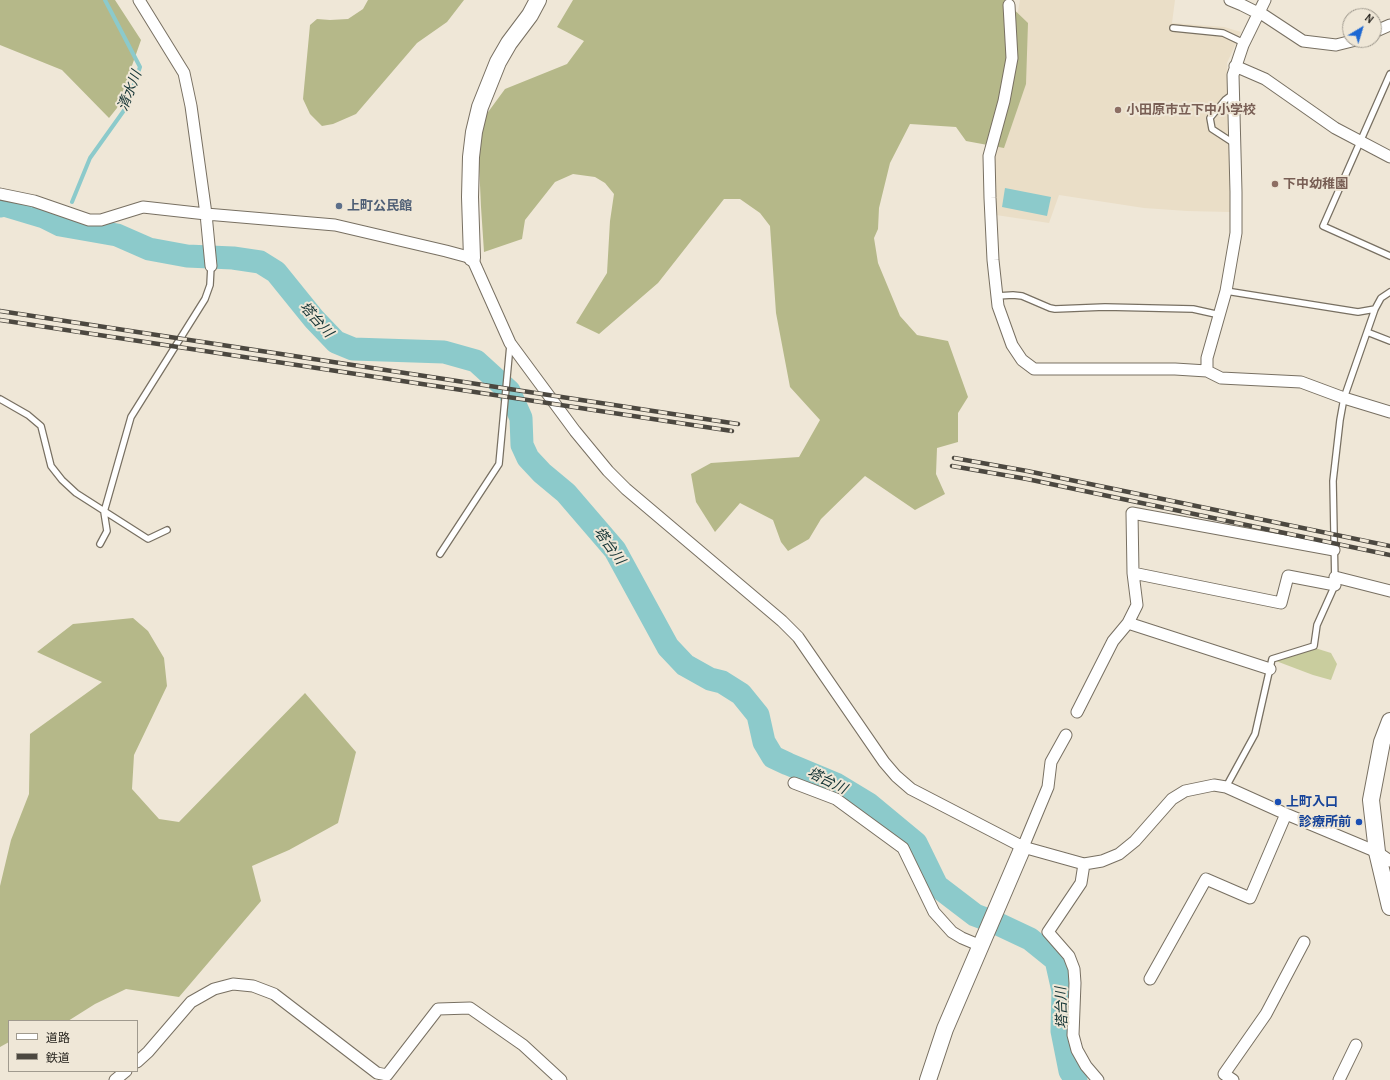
<!DOCTYPE html>
<meta charset="utf-8">
<style>
body{margin:0}
#map{position:relative;width:1390px;height:1080px;overflow:hidden;background:#efe7d7;font-family:Karla,"Noto Sans JP",sans-serif}
canvas{display:block}
.legend{position:absolute;left:8px;top:1020px;width:130px;height:52px;box-sizing:border-box;background:#efe7d7;border:1px solid #a09a8e;margin:0;padding:5px 7px;list-style:none;font-size:12px;color:#292620}
.legend li{display:flex;align-items:center;gap:8px;height:20px}
.legend b{width:20px;border:1px solid #a09a8e}
.north{position:absolute;left:1342px;top:8px;width:40px;height:40px;box-sizing:border-box;background:#efe7d7;border:1px solid #a09a8e;border-radius:50%;rotate:38deg;font-size:11px;font-weight:700;line-height:16px;text-align:center;color:#292620}
.north::after{content:'';display:block;margin:auto;width:14px;height:18px;background:#1d68d3;clip-path:polygon(50% 0,100% 100%,50% 72%,0 100%)}
</style>
<div id="map">
<canvas width="1390" height="1080"></canvas>
<ul class="legend">
<li><b style="height:5px;background:#fff"></b>道路</li>
<li><b style="height:5px;background:#4c4840"></b>鉄道</li>
</ul>
<div class="north">N</div>
</div>
<script>
const g = document.querySelector('canvas').getContext('2d');
g.lineJoin = 'round';
function paint(path, color) { g.fillStyle = color; g.fill(path, 'evenodd'); }
const poly = rows => new Path2D(rows.map(r => 'M' + r).join(''));
function trace(path, color, width, dash) { g.strokeStyle = color; g.lineWidth = width; g.lineCap = dash ? 'butt' : 'round'; g.setLineDash(dash || []); g.stroke(path); }
function label(font, color, halo, rows, align = 'center') {
  g.font = font + ' Karla,"Noto Sans JP",sans-serif'; g.lineWidth = 4; g.setLineDash([]); g.textBaseline = 'middle'; g.strokeStyle = halo; g.fillStyle = color; for (const [text, x, y, turn = 0] of rows) {
    g.save(); g.translate(x, y); g.rotate((+turn || 0) * Math.PI / 180); g.textAlign = isNaN(turn) ? turn : align; if (halo) g.strokeText(text, 0, 0); g.fillText(text, 0, 0); g.restore();
  }
}
const built = poly([
 [1020,0,1175,0,1172,23,1224,27,1241,32,1227,63,1231,135,1229,149,1230,212,1187,211,1144,208,1059,195,1049,223,996,215,994,165,1013,19,1018,11]
]);
const green = poly([
 [1315,648,1331,653,1337,664,1331,680,1313,675,1276,661]
]);
const forest = poly([
 [0,0,115,0,141,40,117,108,109,118,62,70,0,45],
 [368,0,464,0,447,22,417,43,356,114,333,124,322,126,310,114,303,99,310,25,317,19,330,20,348,19,363,9],
 [573,0,1004,0,1028,23,1026,84,1004,148,966,141,956,127,910,124,890,163,879,208,878,229,874,238,878,263,900,316,917,335,948,341,968,397,958,413,958,442,937,448,936,474,945,494,915,510,865,476,821,519,809,539,788,551,781,542,773,520,740,503,715,532,696,502,691,474,711,463,799,457,820,420,790,387,776,313,770,226,760,213,740,199,724,199,658,283,599,334,576,323,607,273,610,221,614,194,605,183,595,177,573,174,555,182,525,220,522,239,484,252,481,207,479,163,483,119,505,89,567,64,584,41,557,27],
 [133,618,148,631,164,658,167,686,134,755,132,789,159,819,179,822,305,693,356,752,338,823,289,850,252,866,261,901,179,997,126,989,95,1004,68,1021,9,1021,9,1042,0,1047,0,886,11,840,29,794,30,734,102,682,37,652,73,624]
]);
const water = poly([
 [1005,188,1051,197,1047,216,1002,207]
]);
const stream = poly([
 [72,202,90,158,125,109,140,67,105,0],
 [60,225,64,218]
]);
const river = poly([
 [0,206,4,205,44,217,60,225,117,235,149,249,187,256,233,258,260,262,276,272,314,319,336,342,353,349,444,352,476,361,509,391,521,418,522,445,528,458,542,473,566,493,615,550,668,647,685,665,710,679,722,682,741,694,758,715,764,742,773,757,788,764,836,784,869,804,916,843,937,886,975,915,996,923,1030,939,1056,960,1063,991,1062,1031,1070,1071,1076,1080]
]);
const lane = poly([
 [1173,28,1223,33,1244,43],
 [1390,74,1323,226,1390,256],
 [1233,94,1225,100,1210,118,1212,129,1235,144],
 [1226,291,1358,312,1375,309],
 [997,296,1013,295,1022,296,1050,308,1055,309,1105,307,1193,309,1220,315],
 [1367,332,1390,341],
 [0,399,28,415,41,426,51,466,62,480,76,493,148,539,167,530],
 [100,544,107,531,104,512,131,417,205,299,210,285,211,266],
 [440,554,499,464,510,345],
 [1226,787,1255,734,1272,659,1314,646,1317,625,1335,585,1333,481,1340,420,1344,398,1375,309,1381,298,1390,292]
]);
const street = poly([
 [139,0,184,73,191,106,206,214,211,266],
 [1230,0,1242,5,1258,13],
 [1009,5,1012,58,1004,101,989,156,990,198,993,260,998,306,1012,345,1022,360,1034,369,1175,369,1207,371,1221,378,1301,382,1344,398,1390,412],
 [1259,12,1303,41,1336,45,1356,40],
 [1374,32,1390,25],
 [1235,66,1265,79,1335,128,1390,157],
 [0,194,34,201,89,220,101,220,143,207,206,214,335,225,446,251,472,258,510,343,575,431,608,471,626,489,782,621,798,637,884,762,896,776,911,789,1023,847,1084,864,1102,861,1119,854,1135,841,1172,799,1185,791,1214,785,1226,787,1286,814,1377,852,1390,861],
 [1207,371,1207,358,1226,291,1236,233,1236,192,1233,75,1243,45,1265,0],
 [1133,573,1281,603,1288,576,1335,585],
 [1335,577,1390,591],
 [1128,623,1270,669],
 [1077,712,1113,641,1128,623,1137,605,1133,573,1132,513,1334,550],
 [794,783,836,799,903,848,934,912,952,932,962,938,981,946],
 [1023,847,1048,787,1051,762,1066,735],
 [1084,864,1081,883,1048,932,1069,956,1074,969,1075,983,1073,1035,1077,1050,1086,1066,1098,1080],
 [1150,979,1206,879,1250,898,1286,814],
 [137,1062,148,1052,191,1002,214,989,233,984,253,986,274,994,377,1073,387,1075,438,1009,470,1008,523,1045,561,1080],
 [115,1080,126,1071],
 [1233,1080,1224,1074,1266,1014,1304,942],
 [1339,1080,1356,1045]
]);
const secondary = poly([
 [472,258,470,197,471,157,474,132,480,107,498,62,509,43,530,15,538,0],
 [1390,721,1382,742,1371,800,1377,852,1390,907],
 [928,1080,945,1029,1023,847]
]);
const rail = poly([
 [0,311,738,424],
 [0,320,732,431],
 [954,458,1027,471,1390,546],
 [952,466,1027,479,1390,555]
]);
const markers = [
 [1118,110,4,"#8d6e63"],
 [1275,184,4,"#8d6e63"],
 [339,206,4,"#5c6f8a"],
 [1278,802,4,"#1a4fb4"],
 [1359,822,4,"#1a4fb4"]
];
const educationNames = [
 ["小田原市立下中小学校",1126,110],
 ["下中幼稚園",1283,184]
];
const serviceNames = [
 ["上町公民館",347,206]
];
const transitNames = [
 ["上町入口",1286,802],
 ["診療所前",1351,822,"right"]
];
const waterNames = [
 ["清水川",130,91,-69],
 ["塔台川",316,320,48],
 ["塔台川",609,546,54],
 ["塔台川",827,781,26],
 ["塔台川",1062,1008,-92]
];
paint(built, '#eadec7');
paint(green, '#c9cd9e');
paint(forest, '#b5b889');
paint(water, '#8ccacb');
trace(stream, '#8ccacb', 4);
trace(river, '#8ccacb', 23);
trace(lane, '#787062', 8);
trace(street, '#787062', 13);
trace(secondary, '#787062', 18);
trace(lane, '#fff', 5.5);
trace(street, '#fff', 11);
trace(secondary, '#fff', 16);
trace(rail, '#4c4840', 4.5);
trace(rail, '#efe7d7', 3, [9]);
for (const [x, y, r, color] of markers) { const dot = new Path2D(); dot.arc(x, y, r, 0, 2 * Math.PI); g.fillStyle = color; g.fill(dot); trace(dot, '#efe7d7', 1.5); }
label('bold 13px', '#785e54', '#efe7d7', educationNames, 'left');
label('bold 13px', '#4e5e75', '#efe7d7', serviceNames, 'left');
label('bold 13px', '#164399', '#efe7d7', transitNames, 'left');
label('italic 14px', '#133334', '#efe7d7', waterNames);
</script>
